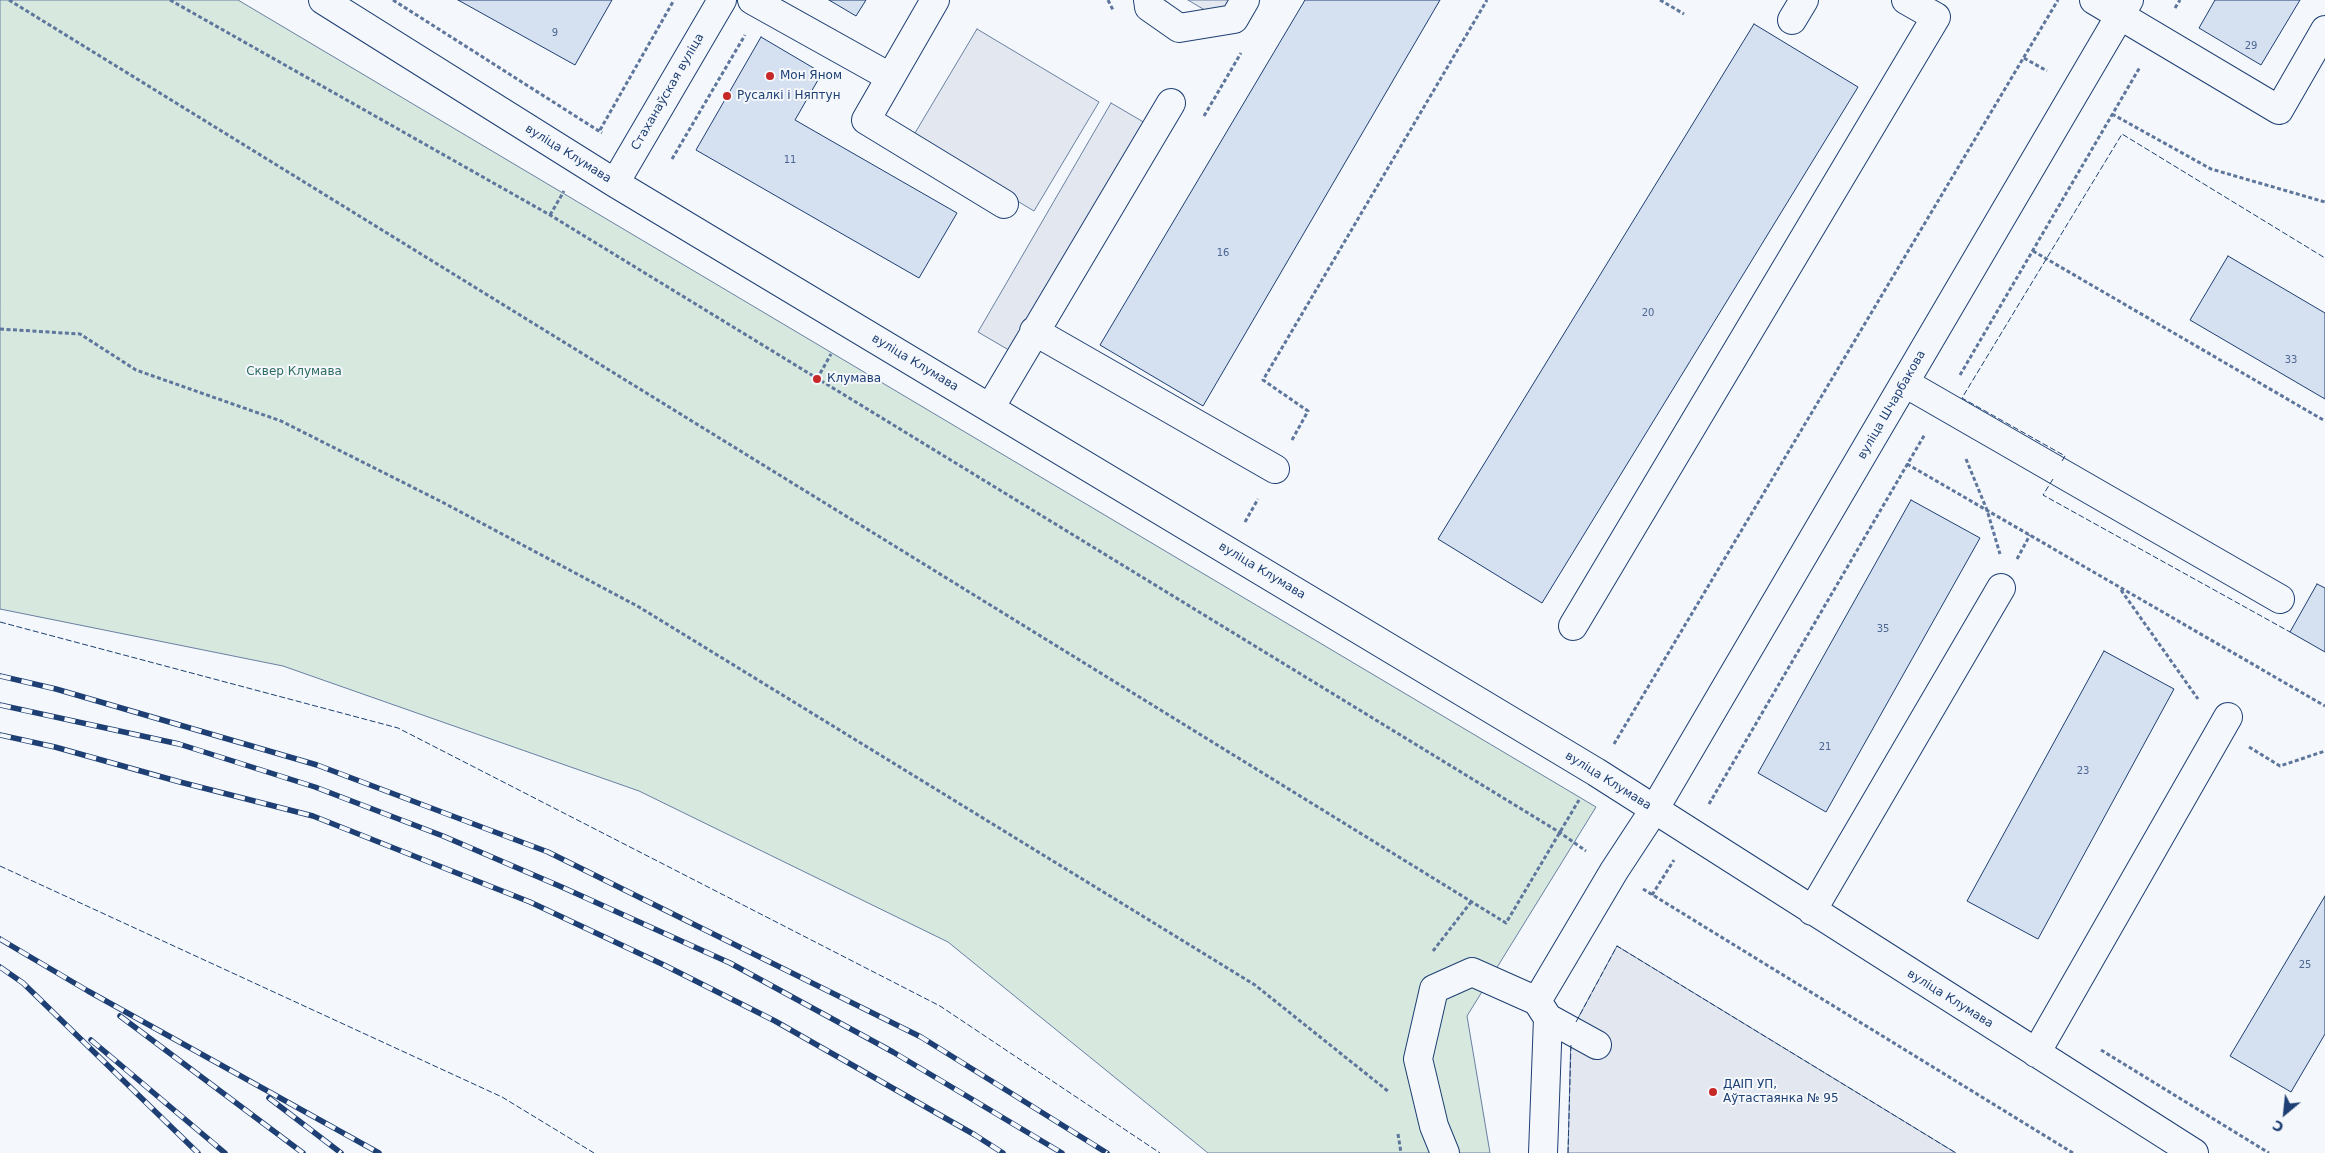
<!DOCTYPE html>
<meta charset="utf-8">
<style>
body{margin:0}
#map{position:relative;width:2325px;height:1153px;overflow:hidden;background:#f4f7fb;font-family:"DejaVu Sans",sans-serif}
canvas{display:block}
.north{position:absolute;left:2260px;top:1088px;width:50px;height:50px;-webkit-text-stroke:4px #f4f7fb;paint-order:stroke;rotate:208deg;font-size:14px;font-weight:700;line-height:20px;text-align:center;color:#1d3f73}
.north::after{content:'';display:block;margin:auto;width:18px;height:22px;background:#1d3f73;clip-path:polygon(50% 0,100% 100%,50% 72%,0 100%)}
</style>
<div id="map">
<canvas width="2325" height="1153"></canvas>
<div class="north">С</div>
</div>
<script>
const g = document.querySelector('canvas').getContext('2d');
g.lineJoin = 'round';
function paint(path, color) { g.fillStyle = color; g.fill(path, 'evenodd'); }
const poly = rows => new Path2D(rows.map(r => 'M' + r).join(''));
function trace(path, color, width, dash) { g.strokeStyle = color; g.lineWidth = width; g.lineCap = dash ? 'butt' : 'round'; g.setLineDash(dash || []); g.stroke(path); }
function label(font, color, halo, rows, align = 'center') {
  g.font = font + ' "DejaVu Sans",sans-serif'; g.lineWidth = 4; g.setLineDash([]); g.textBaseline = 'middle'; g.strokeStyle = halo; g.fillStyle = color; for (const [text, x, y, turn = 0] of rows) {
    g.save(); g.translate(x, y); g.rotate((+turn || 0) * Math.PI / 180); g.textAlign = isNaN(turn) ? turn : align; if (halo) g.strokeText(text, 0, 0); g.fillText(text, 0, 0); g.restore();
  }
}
const green = poly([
 [0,0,238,0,1596,807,1467,1016,1490,1153,1208,1153,948,942,639,791,283,666,0,609,0,0]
]);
const parking = poly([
 [1188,0,1229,0,1218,18,1188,0],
 [977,29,1099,102,1034,211,912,138,977,29],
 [1111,103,1152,127,1019,356,978,332,1111,103],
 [1617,946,1956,1153,1568,1153,1571,1031,1617,946]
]);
const building = poly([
 [458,0,612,0,575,65,458,0],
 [829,0,866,0,856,16,829,0],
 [1305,0,1440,0,1203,406,1100,345,1305,0],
 [2215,0,2300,0,2261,65,2199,28,2215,0],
 [1754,24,1858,87,1542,603,1438,539,1754,24],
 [761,37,822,73,795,120,957,213,919,278,696,150,761,37],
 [2228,256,2325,313,2325,399,2190,320,2228,256],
 [1911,500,1980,538,1826,812,1758,773,1911,500],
 [2317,584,2325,588,2325,652,2290,632,2317,584],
 [2104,651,2174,689,2038,939,1967,901,2104,651],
 [2325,896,2325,1034,2291,1092,2230,1056,2325,896]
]);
const path = poly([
 [9,0,1506,923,1579,800],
 [170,0,550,215,1559,832,1586,851],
 [393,0,602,133],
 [1108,0,1113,10],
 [1660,0,1684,14],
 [2175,8,2180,0],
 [2024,58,2047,71],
 [2112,114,2211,169,2325,202],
 [1204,116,1241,53],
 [600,130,674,0],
 [672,159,745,35],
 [550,215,564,191],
 [2033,251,2325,421],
 [0,329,80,334,136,370,281,421,442,502,639,607,1255,985,1389,1092],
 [1960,375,2140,67],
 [817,379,831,354],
 [1292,440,1308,411,1263,380,1487,0],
 [1966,459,1987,510,2000,554],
 [1907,464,2325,706],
 [1245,522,1258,499],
 [2017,559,2030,535],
 [2121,590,2198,699],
 [1614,744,2058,0],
 [2249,747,2280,766,2325,751],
 [1709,804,1925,434],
 [1643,889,2073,1153],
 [1652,895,1674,860],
 [1433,951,1471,902],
 [2101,1050,2269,1153],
 [1398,1134,1401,1153]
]);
const minor = poly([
 [323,0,615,183,1596,772,2194,1153],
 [752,0,890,77],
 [935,0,866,120,1004,204],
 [1148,0,1149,7,1179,28,1234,19,1245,0],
 [2094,0,2279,110,2325,30],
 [1792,20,1804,0],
 [615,183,722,0],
 [1034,331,1275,469],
 [1905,383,2280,599],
 [990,408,1171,103],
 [1573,626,1936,17,1906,0],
 [1812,911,2001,588],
 [1537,1001,1614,871,1654,810,2129,0],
 [2036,1053,2228,717],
 [1445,1153,1434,1126,1418,1059,1434,989,1472,972,1537,1001,1548,1018,1597,1045],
 [1543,1153,1548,1018]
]);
const rail = poly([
 [0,676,56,689,317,765,548,852,921,1037,1107,1153],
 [0,705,179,744,315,787,443,836,564,888,730,963,893,1052,1062,1153],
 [0,735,55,747,180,782,313,816,530,902,664,965,775,1021,975,1135,1003,1153],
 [0,939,88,991,379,1153],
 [0,967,23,983,198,1153],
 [120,1016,303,1153],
 [91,1040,225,1153],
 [269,1098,341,1153]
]);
const fence = poly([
 [2062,461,2065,456,1962,398,2122,134,2325,258],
 [2053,479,2043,495,2290,632],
 [0,622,398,728,940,1006,1160,1153],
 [0,866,502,1097,594,1153],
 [1576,1022,1617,946,1956,1153],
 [1568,1153,1571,1043]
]);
const markers = [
 [770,76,5,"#c62828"],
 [727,96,5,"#c62828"],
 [817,379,5,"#c62828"],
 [1713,1092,5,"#c62828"]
];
const numberNames = [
 ["9",555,33],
 ["29",2251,46],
 ["11",790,160],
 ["16",1223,253],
 ["20",1648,313],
 ["33",2291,360],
 ["35",1883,629],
 ["21",1825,747],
 ["23",2083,771],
 ["25",2305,965]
];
const poiNames = [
 ["Мон Яном",780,76],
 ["Русалкі і Няптун",737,96],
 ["Клумава",827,379],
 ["ДАІП УП,",1723,1085],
 ["Аўтастаянка № 95",1723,1099]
];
const streetNames = [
 ["Стаханаўская вуліца",668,92,-60],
 ["вуліца Клумава",568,154,32],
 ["вуліца Клумава",915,363,31],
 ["вуліца Шчарбакова",1892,405,-60],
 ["вуліца Клумава",1262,571,31],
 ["вуліца Клумава",1608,781,32],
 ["вуліца Клумава",1950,999,32]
];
const parkNames = [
 ["Сквер Клумава",294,372]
];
paint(green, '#d7e8df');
trace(green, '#687fa3', 1);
paint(parking, '#e3e8f0');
trace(parking, '#687fa3', 1);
paint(building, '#d5e0f0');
trace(building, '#1d3f73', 1);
trace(minor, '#1d3f73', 30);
trace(path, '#5e769c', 3, [4, 2.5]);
trace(minor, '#f4f7fb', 28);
trace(rail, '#1d3f73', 5.5);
trace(rail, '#f4f7fb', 4, [11]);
trace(fence, '#1d3f73', 1, [6, 2.5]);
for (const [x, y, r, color] of markers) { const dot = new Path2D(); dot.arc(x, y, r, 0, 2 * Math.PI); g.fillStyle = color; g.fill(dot); trace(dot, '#f4f7fb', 2); }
label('10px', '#4b6792', null, numberNames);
label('12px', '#1d3f73', '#f4f7fb', poiNames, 'left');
label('12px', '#1d3f73', '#f4f7fb', streetNames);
label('12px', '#2c6c60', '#f4f7fb', parkNames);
</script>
